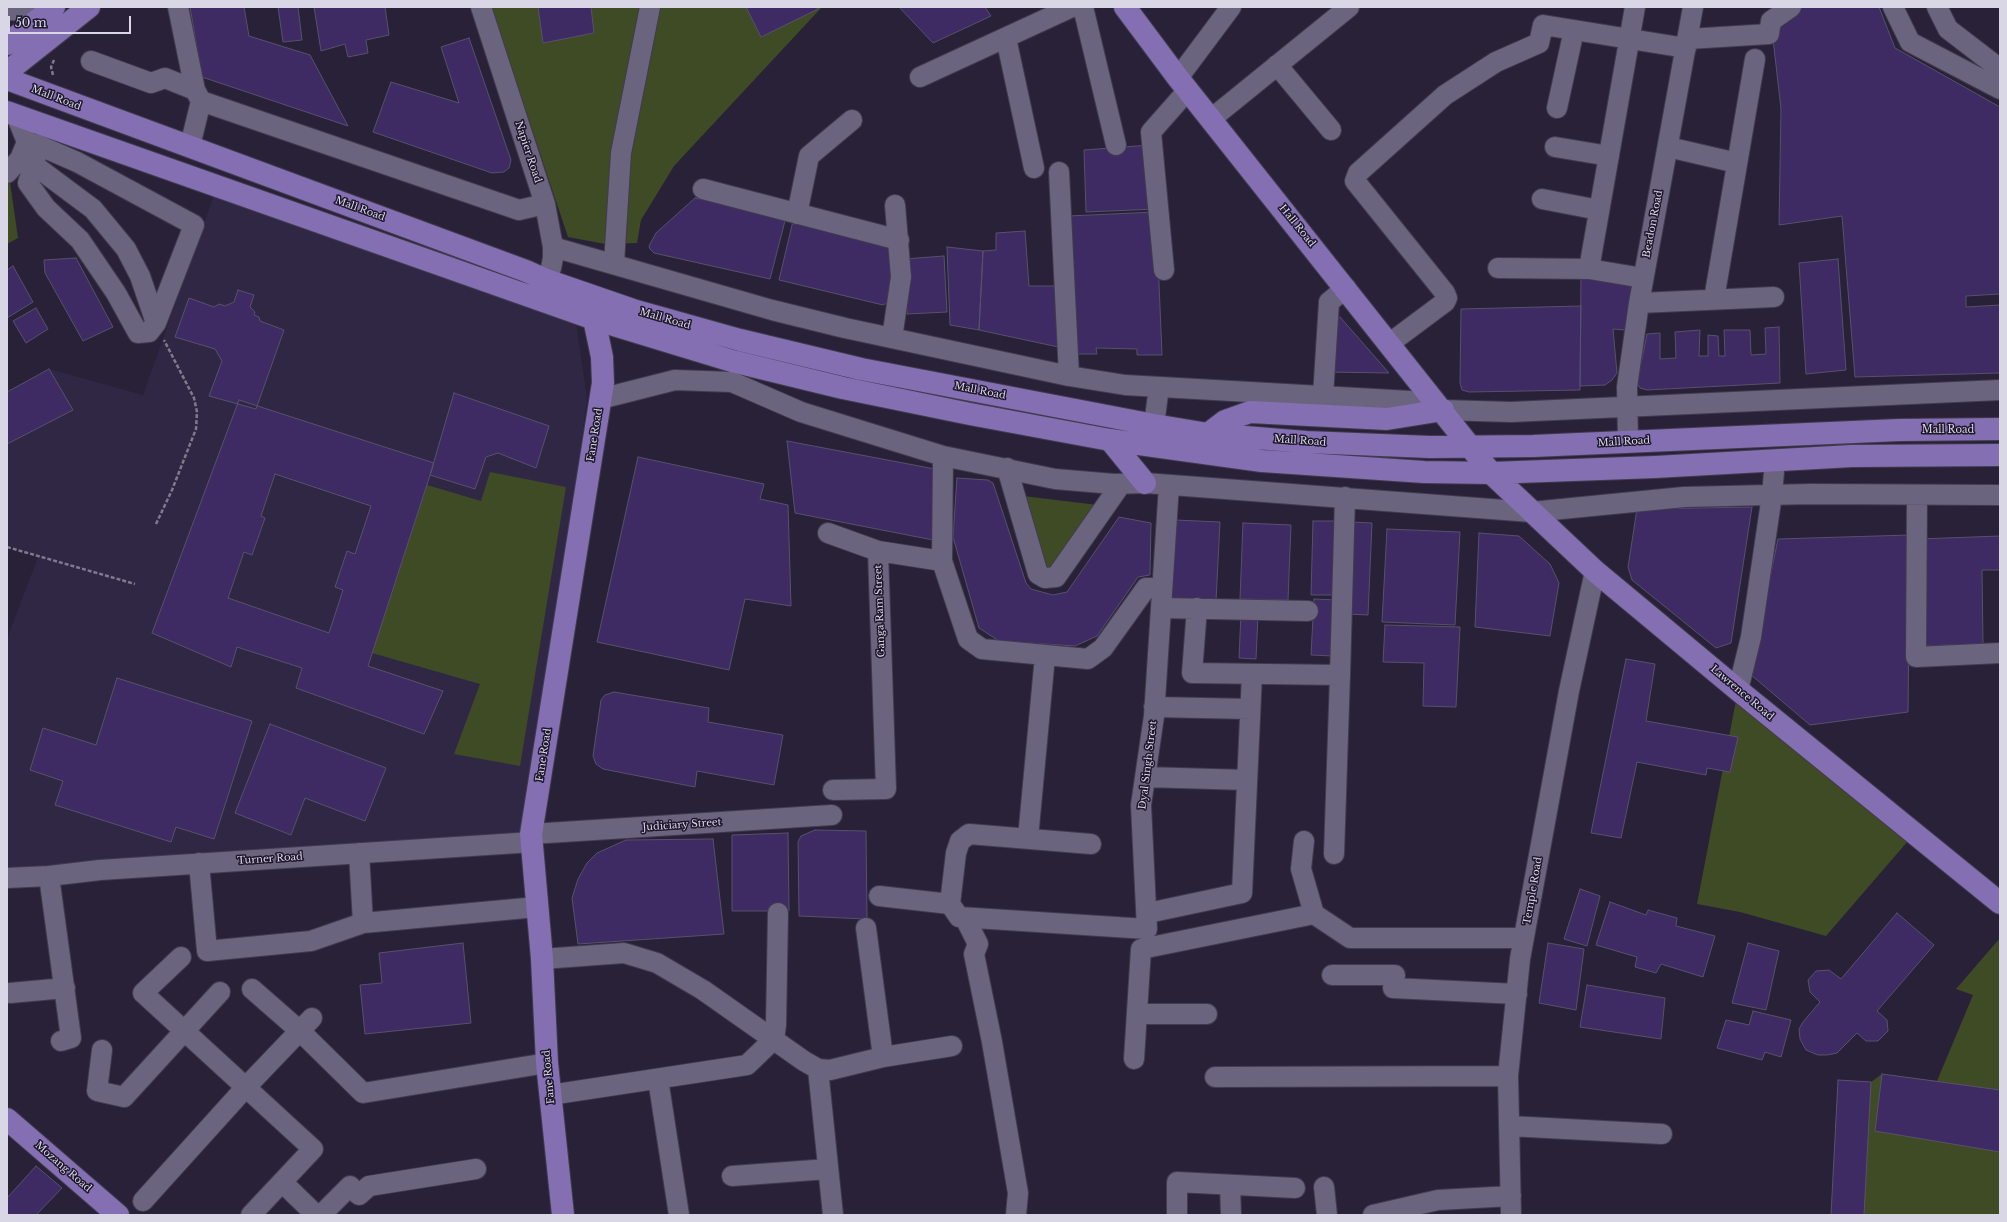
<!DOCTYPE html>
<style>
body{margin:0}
#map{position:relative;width:2007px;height:1222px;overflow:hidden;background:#282138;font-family:"Libre Baskerville",serif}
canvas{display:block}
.frame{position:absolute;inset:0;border:8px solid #d9d6e5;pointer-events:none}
.scale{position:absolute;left:8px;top:16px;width:123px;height:18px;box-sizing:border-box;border:2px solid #d9d6e5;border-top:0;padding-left:5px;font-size:12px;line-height:14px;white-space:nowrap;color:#d9d6e5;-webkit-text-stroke:3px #1e172d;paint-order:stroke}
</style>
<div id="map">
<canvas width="2007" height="1222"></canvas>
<div class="frame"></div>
<div class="scale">50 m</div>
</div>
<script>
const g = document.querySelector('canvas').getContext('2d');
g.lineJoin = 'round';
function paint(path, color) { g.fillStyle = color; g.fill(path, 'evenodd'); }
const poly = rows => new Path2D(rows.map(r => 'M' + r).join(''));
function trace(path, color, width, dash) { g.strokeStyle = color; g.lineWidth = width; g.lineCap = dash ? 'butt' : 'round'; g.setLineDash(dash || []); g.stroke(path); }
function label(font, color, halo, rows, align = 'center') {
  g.font = font + ' "Libre Baskerville",serif'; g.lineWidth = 3; g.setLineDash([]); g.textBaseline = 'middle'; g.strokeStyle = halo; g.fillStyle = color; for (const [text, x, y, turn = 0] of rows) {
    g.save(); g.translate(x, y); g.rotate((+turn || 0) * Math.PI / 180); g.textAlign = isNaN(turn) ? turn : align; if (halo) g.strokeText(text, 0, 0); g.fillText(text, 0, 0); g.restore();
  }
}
const built = poly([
 [217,187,576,323,587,398,531,834,7,871,7,639,38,557,7,545,7,392,49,369,143,395]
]);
const green = poly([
 [491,7,822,7,674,166,641,220,637,243,605,244,568,237],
 [7,161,18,238,7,244],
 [490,472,566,487,520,766,454,754,480,684,372,653,427,485,481,501],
 [1015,495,1106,506,1045,578],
 [1738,690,1914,834,1826,936,1740,912,1697,904],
 [2000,938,2000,1215,1831,1215,1838,1080,1871,1082,1882,1074,1937,1081,1973,995,1956,989]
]);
const building = poly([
 [190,7,244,7,249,36,310,55,348,126,202,77,190,7],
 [278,7,298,7,302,40,283,42,278,7],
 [314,7,385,7,389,35,366,40,368,53,348,57,345,44,321,51,314,7],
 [538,7,591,7,594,33,543,43,538,7],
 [746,7,817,7,818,9,761,37,746,7],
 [899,7,985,7,991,16,933,43,899,7],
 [1800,7,1879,7,1895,48,2000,107,2000,294,1966,296,1966,307,2000,305,2000,373,1855,377,1842,216,1779,225,1781,109,1773,39,1790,14,1800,7],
 [469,38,511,160,509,168,504,172,492,173,373,132,391,82,459,103,441,47,469,38],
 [1150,145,1156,209,1086,212,1084,150,1150,145],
 [695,198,786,217,770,279,654,253,650,249,649,246,656,233,695,198],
 [1156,212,1162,355,1137,355,1137,349,1096,348,1097,354,1073,354,1068,216,1156,212],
 [793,221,892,244,893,300,883,305,779,280,793,221],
 [1025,231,1029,286,1060,286,1063,348,979,330,983,251,996,250,996,233,1025,231],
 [947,247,983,251,979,330,950,325,947,247],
 [944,256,947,312,907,314,904,259,944,256],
 [76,258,113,327,83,341,45,273,44,260,76,258],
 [1838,259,1846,370,1806,374,1799,263,1838,259],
 [13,266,33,302,7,318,7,270,13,266],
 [1581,274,1635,278,1625,330,1613,329,1617,373,1612,380,1605,385,1580,386,1581,274],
 [238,290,254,295,250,307,255,312,254,315,259,317,260,321,284,330,256,409,209,396,222,361,215,349,175,337,189,298,214,307,219,304,225,306,234,302,238,290],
 [1581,306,1580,390,1469,392,1462,390,1460,383,1461,309,1581,306],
 [36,308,48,329,26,343,13,321,36,308],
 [1334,316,1340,317,1389,373,1328,372,1334,316],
 [1779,327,1780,383,1647,390,1640,388,1637,383,1647,334,1660,333,1660,359,1676,358,1675,332,1700,330,1699,356,1708,356,1708,335,1718,336,1719,356,1725,356,1724,330,1750,330,1751,355,1766,354,1765,328,1779,327],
 [49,369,73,410,7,444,7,392,49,369],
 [454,393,549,426,536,468,498,453,486,457,475,489,430,475,454,393],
 [239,400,434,463,368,666,443,691,424,734,296,688,302,668,237,647,231,667,152,633,239,400],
 [275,474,371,506,355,554,347,551,335,587,343,590,329,633,228,598,244,552,252,555,265,518,261,516,275,474],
 [787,441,935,469,933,540,795,513,787,441],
 [638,457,764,484,760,499,788,505,791,606,745,599,729,670,597,642,638,457],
 [957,478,988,480,993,483,1026,583,1031,589,1053,595,1067,592,1119,517,1151,523,1150,575,1138,577,1097,636,1075,646,999,641,979,628,953,537,957,478],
 [1752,507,1731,643,1716,648,1632,580,1628,567,1637,509,1752,507],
 [1175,520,1220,522,1216,601,1171,599,1175,520],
 [1313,521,1337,521,1334,595,1311,595,1313,521],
 [1351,522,1372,523,1368,615,1347,614,1351,522],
 [1243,523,1291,525,1288,600,1240,599,1243,523],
 [1387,529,1460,532,1455,625,1382,622,1387,529],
 [1479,533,1519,536,1550,564,1559,583,1550,636,1475,627,1479,533],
 [1910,535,1908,712,1810,725,1750,674,1778,539,1910,535],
 [2000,536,2000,570,1982,570,1983,644,1919,646,1919,539,2000,536],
 [1314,599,1336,600,1333,656,1311,655,1314,599],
 [1241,613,1258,614,1256,659,1239,658,1241,613],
 [1385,625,1460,627,1456,707,1423,706,1424,663,1383,662,1385,625],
 [1626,659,1655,664,1646,721,1738,737,1730,772,1707,768,1706,775,1637,762,1621,838,1591,833,1626,659],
 [117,678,252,721,214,839,176,827,171,842,55,805,63,781,30,770,43,728,96,745,117,678],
 [614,692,709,708,708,722,783,735,774,785,697,771,695,787,603,769,596,764,593,756,601,700,605,695,614,692],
 [270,724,386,768,365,821,305,798,291,835,235,813,270,724],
 [815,830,866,831,867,919,799,916,798,842,801,836,815,830],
 [788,833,789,911,732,911,732,835,788,833],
 [713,839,724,934,578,944,572,898,578,879,587,863,597,853,626,840,713,839],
 [1580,889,1600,896,1587,946,1564,939,1580,889],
 [1610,902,1646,915,1648,910,1677,918,1676,926,1715,936,1703,977,1661,964,1656,973,1635,967,1637,957,1596,945,1610,902],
 [1897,913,1934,945,1877,1011,1887,1020,1888,1031,1878,1041,1866,1041,1857,1033,1837,1053,1827,1055,1818,1055,1806,1050,1800,1039,1799,1029,1803,1022,1820,1002,1810,992,1808,980,1816,971,1829,970,1841,979,1897,913],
 [463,943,471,1023,365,1034,360,985,382,983,379,953,463,943],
 [1548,943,1584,949,1576,1010,1539,1003,1548,943],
 [1748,943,1779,951,1766,1010,1732,1003,1748,943],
 [1587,985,1665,998,1661,1039,1580,1027,1587,985],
 [1753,1011,1791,1020,1781,1057,1765,1052,1762,1060,1717,1048,1726,1020,1749,1025,1753,1011],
 [1882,1074,2000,1090,2000,1152,1875,1131,1882,1074],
 [1838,1080,1871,1082,1864,1215,1831,1215,1838,1080],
 [36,1166,62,1188,36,1215,7,1215,7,1198,36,1166]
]);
const path = poly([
 [53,75,51,67,54,60],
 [156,524,172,490,196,429,197,412,194,398,164,340],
 [7,547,135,584]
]);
const minor = poly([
 [178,7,195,90,201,101,190,146],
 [481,7,545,204,553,247,553,258,551,268,541,294],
 [1083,7,1116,145],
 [1635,7,1589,269,1643,278],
 [1893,7,1910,42,2000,89],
 [1937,7,1948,29,2000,69],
 [7,10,47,12],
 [1006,38,1034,168],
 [1688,39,1769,34,1771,21,1791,7],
 [91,61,151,83,165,78,195,90],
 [1277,65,1331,130],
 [920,77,1072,7],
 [1178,78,1231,7],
 [201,101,519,210,545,204],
 [1557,108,1574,30],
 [1211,119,1349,7],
 [27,142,38,145,77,162,194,225,156,323,140,276,126,249,93,209,34,165],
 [1555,147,1609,156],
 [1668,147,1737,163],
 [37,152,34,165,28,183,46,208,80,240,116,293,138,333,149,332,156,323],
 [1059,172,1069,376],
 [7,173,20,159,27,142,16,115],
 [703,189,899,240],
 [1542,199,1599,210],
 [797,214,809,156,852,120],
 [553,247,772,310,845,328,1069,376,1125,385,1410,401,1443,410,1511,412,2000,390],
 [614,263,621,153,650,7],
 [1498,268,1589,269],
 [1164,270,1151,132,1188,90],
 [1714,299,1755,59],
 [1639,303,1774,297],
 [892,338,901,277,895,205],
 [1390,343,1445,302,1447,298,1445,293,1355,181,1358,173,1445,95,1496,62,1539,43,1543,25,1686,48],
 [1323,396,1329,302,1346,288],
 [600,399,675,380,732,382,801,412,943,456,1055,479,1114,484,1145,483,1531,512,1684,497,1810,494,2000,495],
 [1154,425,1159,387],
 [1628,442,1627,387,1639,303,1693,7],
 [1007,468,1038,574,1045,578,1056,577,1121,484],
 [1917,495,1916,657,2000,653],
 [828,533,878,551],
 [942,561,968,639,982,649,1088,659,1103,648,1146,588,1162,588],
 [1161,608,1308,611],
 [1197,608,1192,673,1340,675,1345,497],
 [1738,690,1751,637,1772,495,1775,460],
 [1154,707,1250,709],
 [1145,777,1247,780],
 [833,790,886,789,878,551,942,561,943,456],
 [531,834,832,815],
 [1028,838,1045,656],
 [1304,841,1301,869,1314,914],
 [1091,844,969,834,960,841,956,853,950,904,959,917,1147,929,1141,805,1154,716,1169,485],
 [359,853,363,923],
 [1334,854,1340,675],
 [199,863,207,951,311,941,363,923,537,907],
 [49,876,71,1038,61,1041],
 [7,878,49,876,100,870,533,842],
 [879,896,950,904],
 [1148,913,1242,893,1252,674],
 [965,918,978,944,974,954,992,1042,1018,1193,1016,1215],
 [866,928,883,1057],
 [181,957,143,993,313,1149,251,1215],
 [542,959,624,953,657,963,703,990,804,1061,818,1069,830,1070,883,1057,952,1046],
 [1332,975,1395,975,1393,988,1517,994],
 [252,989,300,1031,363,1093,547,1063],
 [10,993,65,988],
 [1138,1014,1207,1014],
 [102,1050,97,1091,124,1097,220,992],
 [1134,1059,1141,949,1314,914,1350,938,1524,938],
 [818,1069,833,1215],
 [1215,1077,1508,1076],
 [658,1079,679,1215],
 [550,1095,747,1065,774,1039,776,1025,778,913],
 [1509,1126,1662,1134],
 [732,1176,828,1169],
 [282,1182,316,1215],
 [1230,1185,1231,1215],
 [1324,1187,1327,1215],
 [143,1201,246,1087,312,1018],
 [321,1215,350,1186,359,1195,369,1186,476,1169],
 [1177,1215,1177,1182,1295,1188],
 [1373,1215,1438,1200,1511,1196],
 [1511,1215,1508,1076,1520,959,1569,691,1595,571]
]);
const major = poly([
 [1125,7,1178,78,1491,473,1595,571,1738,690,2000,903],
 [7,44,54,7],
 [7,72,89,7],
 [7,79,526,271,546,280,633,310,740,340,861,369,1154,425,1208,434,1306,442,1430,447,1533,446,1899,430,2000,429],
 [7,112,594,319,732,361,843,388,970,414,1110,440,1262,461,1424,472,1491,473,1655,467,1852,456,2000,455],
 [1208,434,1225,421,1250,412,1387,419,1443,410],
 [1110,440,1145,483],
 [7,1119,118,1215],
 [563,1215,547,1063,542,959,531,834,603,383,602,357,594,319,597,307]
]);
const streetNames = [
 ["Mall Road",56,98,21],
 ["Napier Road",528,152,72],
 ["Mall Road",360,209,20],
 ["Beadon Road",1653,224,-79],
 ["Hall Road",1297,226,51],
 ["Mall Road",665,319,16],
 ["Mall Road",980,391,11],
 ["Mall Road",1948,430],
 ["Fane Road",595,435,-81],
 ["Mall Road",1300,441,4],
 ["Mall Road",1624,442,-3],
 ["Ganga Ram Street",880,611,-92],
 ["Lawrence Road",1742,693,40],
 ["Fane Road",544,755,-81],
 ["Dyal Singh Street",1148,765,-83],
 ["Judiciary Street",682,825,-4],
 ["Turner Road",270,859,-4],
 ["Temple Road",1533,891,-80],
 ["Fane Road",549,1077,-95],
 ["Mozang Road",63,1167,41]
];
paint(built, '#302745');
paint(green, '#3f4b25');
paint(building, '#3e2b63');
trace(building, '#57516b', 1);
trace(minor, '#413b4e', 22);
trace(major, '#413b4e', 24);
trace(path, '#7f7a8d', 2.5, [4, 2]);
trace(minor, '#6b647e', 20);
trace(major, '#846fb2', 22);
label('10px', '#d9d6e5', '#1e172d', streetNames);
</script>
